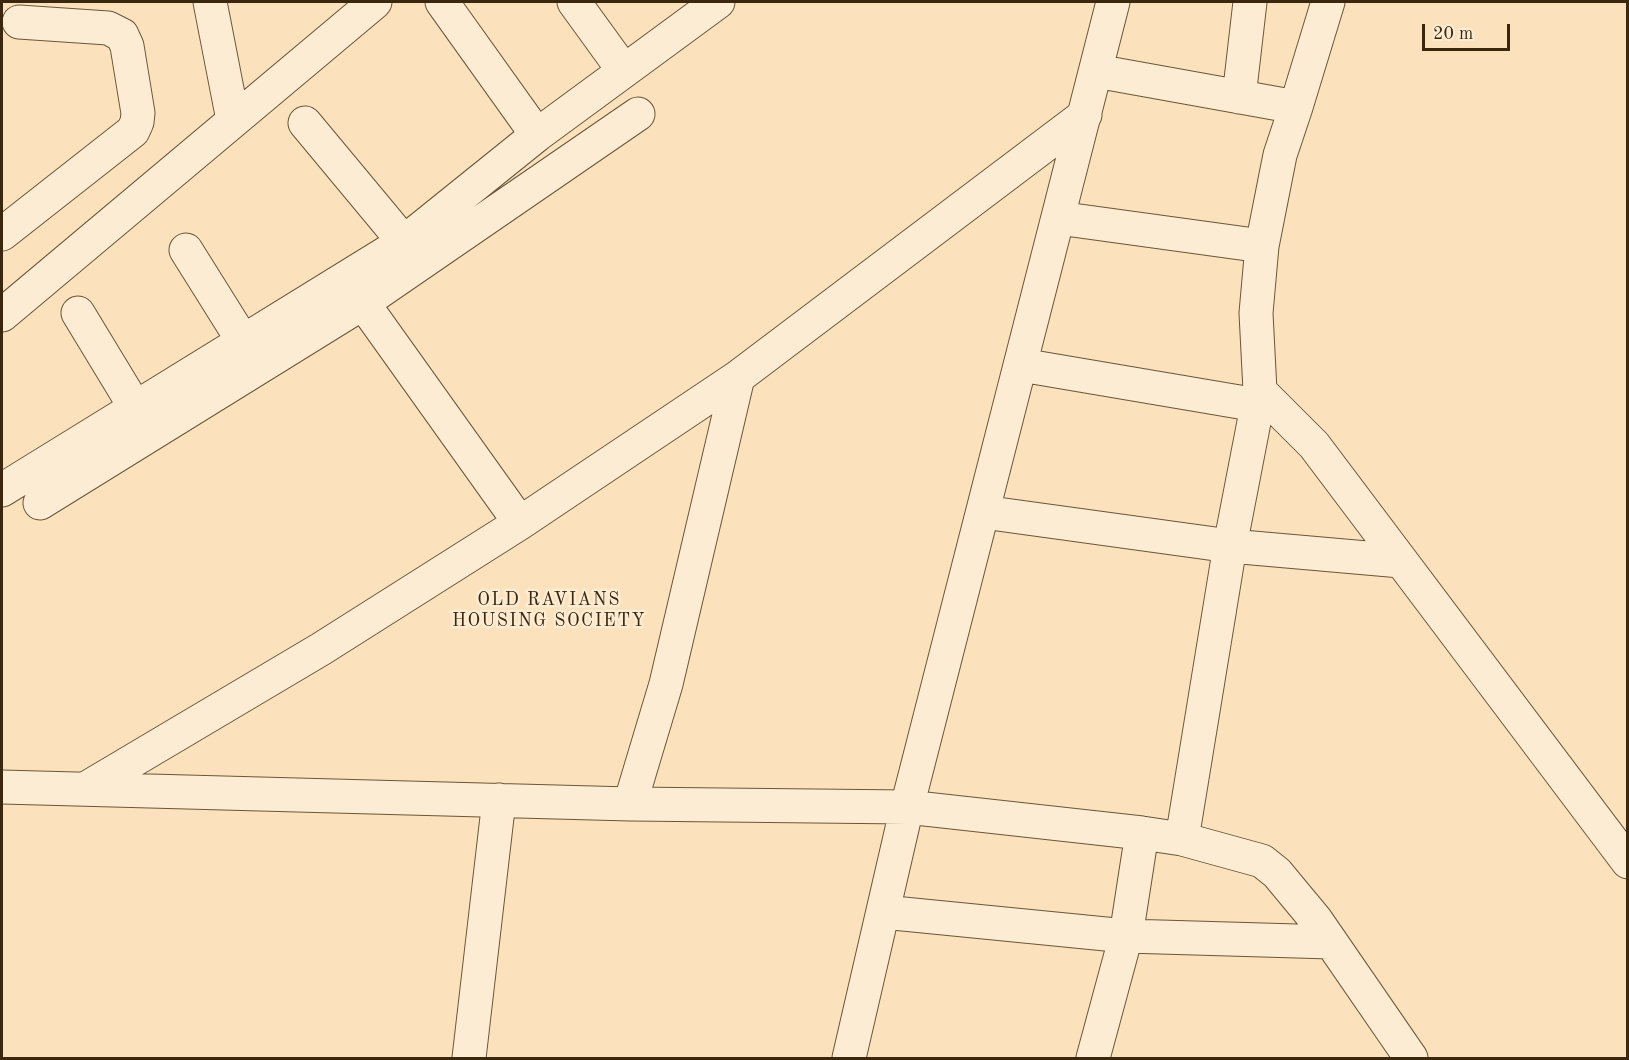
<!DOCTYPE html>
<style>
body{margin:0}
#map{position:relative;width:1629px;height:1060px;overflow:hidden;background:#fbe1bc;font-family:"Old Standard TT",serif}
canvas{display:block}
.frame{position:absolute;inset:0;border:3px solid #3a270d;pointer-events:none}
.scale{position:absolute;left:1422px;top:24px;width:88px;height:27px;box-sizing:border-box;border:3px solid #3a270d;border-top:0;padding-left:8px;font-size:18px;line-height:21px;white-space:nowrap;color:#3a270d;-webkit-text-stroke:4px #fcecd3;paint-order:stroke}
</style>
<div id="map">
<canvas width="1629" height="1060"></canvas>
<div class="frame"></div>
<div class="scale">20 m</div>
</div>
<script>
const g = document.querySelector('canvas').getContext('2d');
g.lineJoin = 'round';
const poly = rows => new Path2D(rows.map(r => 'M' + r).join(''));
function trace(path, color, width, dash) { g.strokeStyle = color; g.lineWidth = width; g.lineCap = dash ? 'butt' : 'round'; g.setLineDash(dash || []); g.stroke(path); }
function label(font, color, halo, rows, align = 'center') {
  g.font = font + ' "Old Standard TT",serif'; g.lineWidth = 5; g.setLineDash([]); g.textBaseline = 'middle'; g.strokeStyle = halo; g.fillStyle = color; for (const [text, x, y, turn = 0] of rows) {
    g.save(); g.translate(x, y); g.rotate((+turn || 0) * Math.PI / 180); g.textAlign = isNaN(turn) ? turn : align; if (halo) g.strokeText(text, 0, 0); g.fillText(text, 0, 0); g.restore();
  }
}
const minor = poly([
 [210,2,233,120],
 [442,2,537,135],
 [574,2,624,71],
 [1328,2,1296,107,1280,155,1262,246,1256,313,1260,391,1314,445,1628,862],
 [1096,71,1296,107],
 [1239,97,1250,2],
 [305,123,404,242],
 [1058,218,1262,246],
 [2,234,133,131,137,122,138,113,127,46,122,35,108,28,19,22],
 [186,250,243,341],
 [363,303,520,523],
 [78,313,135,407],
 [2,315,375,2],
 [1021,365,1257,405],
 [2,490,404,242,537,135,718,2],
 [40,503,363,303,638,114],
 [983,512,1230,546,1401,561],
 [2,787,630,804,907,807,1142,833,1182,839,1230,546,1260,391],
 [85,789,321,649,520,523,738,377,1085,115],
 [630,804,666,684,738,377],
 [1182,839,1262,861,1277,873,1316,920,1411,1058],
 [883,912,1126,936,1331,942],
 [469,1058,499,800],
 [849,1058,907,807,1113,2],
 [1093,1058,1126,936,1142,833]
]);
const neighbourhoodNames = [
 ["OLD RAVIANS",549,600],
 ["HOUSING SOCIETY",549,621]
];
trace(minor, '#6a5639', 35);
trace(minor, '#fcecd3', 33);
g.letterSpacing = '1.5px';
label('18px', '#3a270d', '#fcecd3', neighbourhoodNames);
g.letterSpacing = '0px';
</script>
